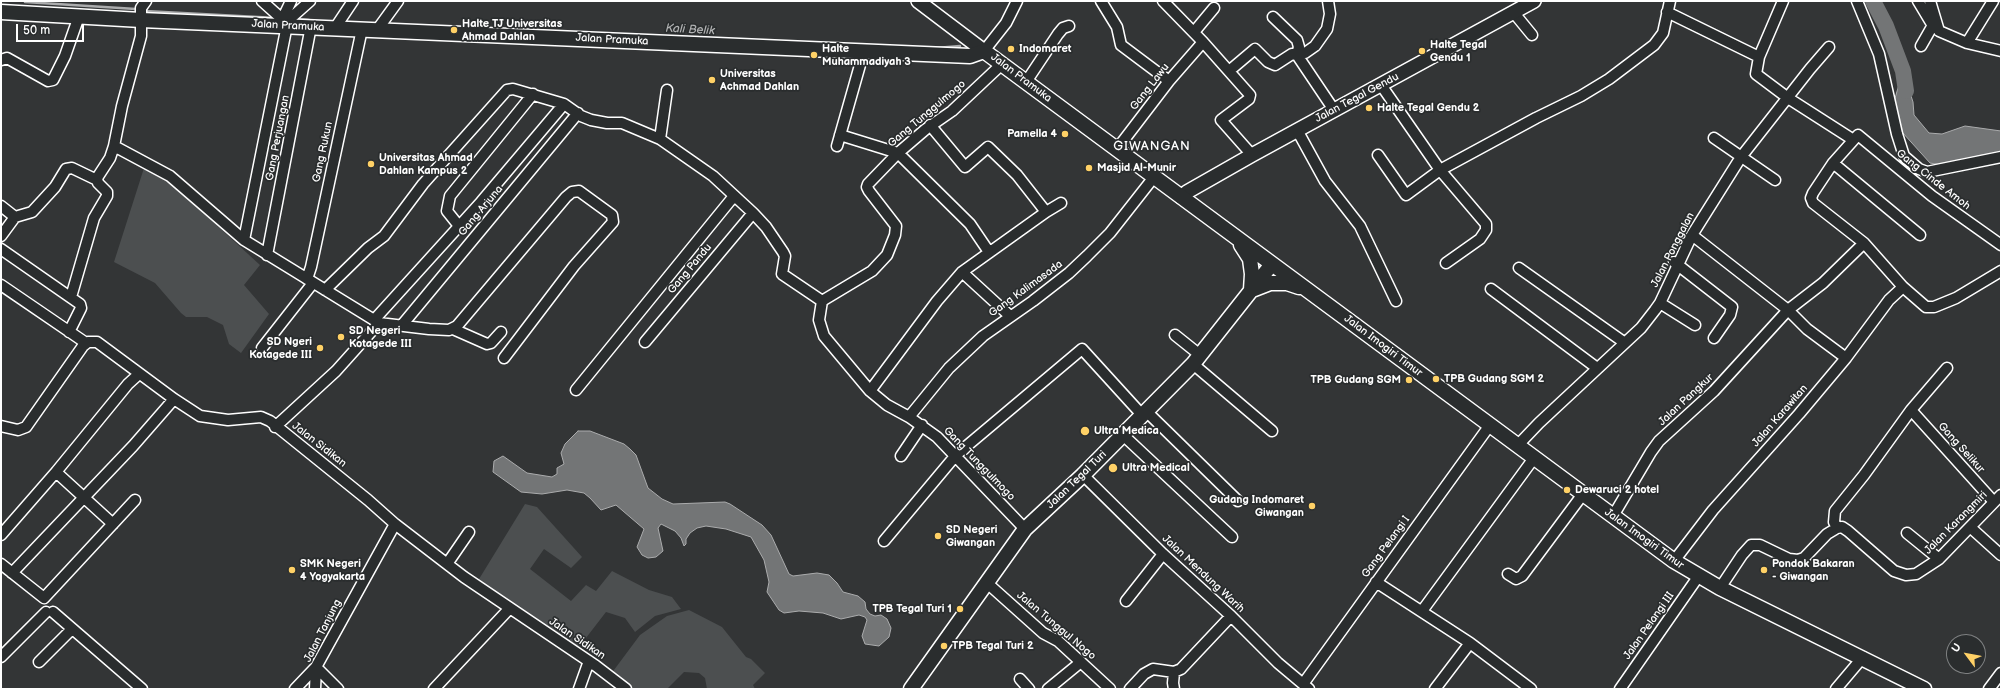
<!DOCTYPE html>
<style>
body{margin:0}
#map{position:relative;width:2002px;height:690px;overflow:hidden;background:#333536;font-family:"Balsamiq Sans",sans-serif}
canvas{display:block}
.frame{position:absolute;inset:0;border:2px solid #fff;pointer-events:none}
.north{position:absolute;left:1946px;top:634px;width:40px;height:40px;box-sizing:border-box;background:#2a2d2e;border:1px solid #7f8182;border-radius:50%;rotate:302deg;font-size:11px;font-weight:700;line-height:16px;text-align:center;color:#fff}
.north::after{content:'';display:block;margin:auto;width:14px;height:18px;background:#ffd166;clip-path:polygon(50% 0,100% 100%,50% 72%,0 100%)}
.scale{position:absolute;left:16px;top:24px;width:68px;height:18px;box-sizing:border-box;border:2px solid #fff;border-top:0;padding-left:5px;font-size:12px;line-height:14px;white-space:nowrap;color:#fff;-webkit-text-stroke:3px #2a2d2e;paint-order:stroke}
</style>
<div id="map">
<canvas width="2002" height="690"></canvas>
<div class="frame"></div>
<div class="north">U</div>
<div class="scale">50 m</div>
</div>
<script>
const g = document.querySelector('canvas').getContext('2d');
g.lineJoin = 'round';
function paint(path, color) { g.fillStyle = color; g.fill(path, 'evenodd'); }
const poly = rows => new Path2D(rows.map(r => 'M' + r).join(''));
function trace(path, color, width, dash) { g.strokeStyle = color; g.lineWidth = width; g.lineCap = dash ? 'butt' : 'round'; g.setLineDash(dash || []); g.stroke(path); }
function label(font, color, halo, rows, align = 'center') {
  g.font = font + ' "Balsamiq Sans",sans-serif'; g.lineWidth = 3.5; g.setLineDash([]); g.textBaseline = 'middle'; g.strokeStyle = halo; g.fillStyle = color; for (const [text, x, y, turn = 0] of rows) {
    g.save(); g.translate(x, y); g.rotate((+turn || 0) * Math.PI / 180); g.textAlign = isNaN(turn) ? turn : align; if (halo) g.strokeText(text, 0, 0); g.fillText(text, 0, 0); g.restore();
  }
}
const green = poly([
 [144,168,173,185,260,265,244,285,269,314,241,353,229,344,223,325,207,317,186,317,181,313,155,283,114,262],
 [525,504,537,507,582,557,571,568,544,549,530,569,571,601,586,585,596,591,612,571,649,590,672,597,681,609,655,616,635,632,625,618,606,612,579,647,476,584],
 [689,610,722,627,746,657,751,659,765,673,753,685,755,689,707,689,705,678,699,673,684,672,667,689,631,689,611,674,640,635,667,616]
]);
const water = poly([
 [1903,71,1913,102,1914,115,1929,133,1942,134,1965,126,2001,131,2001,152,1982,155,1941,165,1930,163,1902,132,1894,117,1893,105,1903,71],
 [578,431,590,431,624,444,630,449,636,455,648,488,662,499,673,504,725,502,730,504,762,525,771,535,789,574,793,576,817,573,829,575,837,583,843,592,858,596,865,602,866,609,870,614,875,616,881,615,887,619,891,628,889,637,879,646,865,644,862,636,867,620,865,617,859,615,841,619,823,613,799,611,784,613,779,610,767,592,769,582,764,560,751,537,726,529,706,526,697,528,690,533,686,539,686,544,684,546,681,538,675,531,661,524,658,528,663,551,656,557,648,558,642,555,637,547,644,529,616,505,601,510,590,498,584,493,567,490,542,494,521,492,493,472,494,461,503,456,527,473,552,477,557,474,557,468,564,464,561,453,565,444,578,431]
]);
const stream = poly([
 [25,2,136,9],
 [145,11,277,18],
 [294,19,309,20],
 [936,48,960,46]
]);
const river = poly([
 [1873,1,1886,26,1903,71,1906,91]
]);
const minor = poly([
 [262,1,282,19],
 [1101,1,1117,27,1121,45,1169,81],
 [1163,1,1203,42,1250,95,1249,99,1221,120,1252,155],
 [1783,1,1759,57,1756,74,1788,98,1852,139],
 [1857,1,1879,54,1897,134,1904,156,1919,169,1927,172,2001,157],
 [1918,1,1933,26],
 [1930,1,1939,31,1967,43,2001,51],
 [1667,12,1759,57],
 [1514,13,1532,35],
 [1273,17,1297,40,1299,47,1297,55,1334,110],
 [280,24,291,1],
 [335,28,353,1],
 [377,30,398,1],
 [1194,32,1214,8],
 [1967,43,1993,1],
 [1921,46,1933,25],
 [984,51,1006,23,1017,1],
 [1,60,7,58,48,81,53,80,65,56,79,16],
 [1002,64,952,111,926,129,898,153,868,184,867,187,869,191,896,226,895,235,887,255,872,271,822,301,819,320,824,336,870,391,887,405,909,417,937,437,1025,529],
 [1229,71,1255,49,1268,62,1275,65,1292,54,1297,55,1305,53,1315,46,1327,29,1330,14,1328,1],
 [1026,82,1058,34,1063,28,1069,26],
 [1381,85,1440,170,1486,224,1486,230,1480,239,1446,263],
 [930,125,965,167,988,147,1017,175,1046,212],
 [1297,130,1325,181,1360,226,1396,301],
 [840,135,898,153,970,224,989,252],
 [1714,138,1775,180],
 [660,139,667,90],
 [114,146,170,176,244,240,379,323,429,329,449,330,457,326,566,197,572,192,579,191,612,215,613,222,574,266,504,358],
 [837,146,864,51],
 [1117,149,1169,81,1203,42],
 [1378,155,1406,195,1440,170,1536,118,1581,96,1609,79,1654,45,1663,33,1670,1],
 [1833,163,1920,235],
 [1,206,15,217],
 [459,226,447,211,450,196,533,94],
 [1692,235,1788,310,1807,329,1846,358],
 [1,236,15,217,32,212,55,187,66,169,72,168,97,180],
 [244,240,287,25,292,17,310,1],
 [2001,245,1932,196,1858,135,1833,163,1813,193,1811,198,1813,203,1864,243,1903,287,1926,307,1934,307,1956,298,2001,271],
 [1,249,80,304,81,308,69,332],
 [267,255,311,26],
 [1674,262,1732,307,1730,315,1714,338],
 [1519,268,1625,343],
 [962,272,1010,316],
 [307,279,311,267,362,29],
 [1,285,86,343],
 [1491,289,1597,368],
 [325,290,368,248,384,236,423,184,507,90,513,89,564,104,581,116,591,120,607,123,622,123,660,139,713,176,753,213,766,227,783,252,785,256,782,274,822,301],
 [71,297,94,218,107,196,107,192,98,183,97,178,110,158,114,146,122,106,141,36,141,8,146,1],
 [1660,303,1695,325],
 [374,320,481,202,564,104],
 [402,325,578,113],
 [453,329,487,344,491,343,501,332],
 [1175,335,1200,355],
 [645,342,753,213],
 [262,348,313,283],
 [1193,364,1272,431],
 [576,390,734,196],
 [870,391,937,301,962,272,1046,212,1061,203],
 [1911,410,1994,502],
 [1147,412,1238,501],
 [909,417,949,368,983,336,1033,301,1069,273,1087,256,1110,233,1154,177],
 [1,426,18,430,26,427,83,346,88,342,97,342,174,399,200,416,228,420,261,417,270,421,368,500,395,524,464,577,596,666,626,689],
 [275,427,336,371,379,323],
 [1123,435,1232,537],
 [1518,445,1539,423,1641,328,1655,310,1660,303,1692,235,1741,157,1810,69,1829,47],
 [901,456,922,425],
 [56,472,113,524],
 [1083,475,1163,554,1231,616,1278,663,1309,689],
 [1613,516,1651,452,1659,441,1714,391,1788,310,1823,283,1864,243],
 [1970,527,2001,555],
 [1837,528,1834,522,1835,511,1864,475,1911,410,1947,368],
 [1907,533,1939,559],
 [1,535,56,472,128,384,139,374],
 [884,541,956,455,1082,349,1143,416],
 [1674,561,1713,510,1799,414,1846,358,1889,300,1903,287],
 [1,564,44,598,135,500],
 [447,564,469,532],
 [12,573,133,446,174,399],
 [1508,574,1516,579,1522,576,1583,494],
 [986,582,1043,633,1058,641,1110,689],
 [1376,582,1470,643,1531,689],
 [1720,588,1742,555,1751,545,1760,545,1789,559,1798,560,1804,558,1827,534,1837,528,1842,527,1848,531,1894,571,1906,575,1916,574,1939,559,2001,495],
 [1126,601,1163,554],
 [1422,611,1534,458],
 [53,612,142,689],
 [1,657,46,612],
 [39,662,72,629],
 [1174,672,1173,683,1174,689],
 [1020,679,1029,689],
 [1303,684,1490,425],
 [295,689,316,667,338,689],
 [315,689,316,667,395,524],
 [434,689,510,608],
 [579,689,589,661],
 [1048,689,1081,662],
 [1130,689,1144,674,1153,669,1174,672,1181,669,1231,616],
 [1435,689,1470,643],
 [1620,689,1698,577],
 [1836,689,1863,657],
 [1989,689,2001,673]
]);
const tertiary = poly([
 [918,1,984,51],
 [1181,197,1187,192,1252,155,1534,1]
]);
const secondary = poly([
 [1,12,141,20,970,56,984,51,1674,561,1720,588,1924,689],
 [1241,245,1250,259,1252,274,1251,290],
 [1252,290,1270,283,1287,283,1299,287],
 [911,689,1025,529,1083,475,1193,364,1272,264]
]);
const markers = [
 [454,30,4,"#ffd166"],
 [1011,49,4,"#ffd166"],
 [1422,51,4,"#ffd166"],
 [814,55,4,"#ffd166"],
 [712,80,4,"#ffd166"],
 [1369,108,4,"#ffd166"],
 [1065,134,4,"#ffd166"],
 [371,164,4,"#ffd166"],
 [1089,168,4,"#ffd166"],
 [341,337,4,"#ffd166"],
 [320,348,4,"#ffd166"],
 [1436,379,4,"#ffd166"],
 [1409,380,4,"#ffd166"],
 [1085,431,5,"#ffd166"],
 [1113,468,5,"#ffd166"],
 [1567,490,4,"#ffd166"],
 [1312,506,4,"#ffd166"],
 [938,536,4,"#ffd166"],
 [292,570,4,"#ffd166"],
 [1764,570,4,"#ffd166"],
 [960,609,4,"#ffd166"],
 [944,646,4,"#ffd166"]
];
const poiNames = [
 ["Halte TJ Universitas",462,24],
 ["Ahmad Dahlan",462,37],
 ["Halte Tegal",1430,45],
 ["Gendu 1",1430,58],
 ["Halte",822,49],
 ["Muhammadiyah 3",822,62],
 ["Indomaret",1019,49],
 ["Universitas",720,74],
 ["Achmad Dahlan",720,87],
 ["Halte Tegal Gendu 2",1377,108],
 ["Pamella 4",1057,134,"right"],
 ["Universitas Ahmad",379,158],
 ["Dahlan Kampus 2",379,171],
 ["Masjid Al-Munir",1097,168],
 ["SD Negeri",349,331],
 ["Kotagede III",349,344],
 ["SD Ngeri",312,342,"right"],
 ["Kotagede III",312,355,"right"],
 ["TPB Gudang SGM 2",1444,379],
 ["TPB Gudang SGM",1401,380,"right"],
 ["Ultra Medica",1094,431],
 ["Ultra Medical",1122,468],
 ["Dewaruci 2 hotel",1575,490],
 ["Gudang Indomaret",1304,500,"right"],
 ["Giwangan",1304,513,"right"],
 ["SD Negeri",946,530],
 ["Giwangan",946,543],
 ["SMK Negeri",300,564],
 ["4 Yogyakarta",300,577],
 ["Pondok Bakaran",1772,564],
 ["- Giwangan",1772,577],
 ["TPB Tegal Turi 1",952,609,"right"],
 ["TPB Tegal Turi 2",952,646]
];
const streetNames = [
 ["Jalan Pramuka",288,26,3],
 ["Jalan Pramuka",612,40,3],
 ["Jalan Pramuka",1021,78,37],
 ["Gang Lawu",1150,87,-52],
 ["Jalan Tegal Gendu",1357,98,-28],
 ["Gang Tunggulmogo",927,114,-40],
 ["Gang Perjuangan",278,138,-79],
 ["Gang Rukun",323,152,-78],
 ["Gang Cinde Amoh",1933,180,38],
 ["Gang Arjuna",481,211,-50],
 ["Jalan Ponggalan",1673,250,-63],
 ["Gang Pandu",690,269,-50],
 ["Gang Kalimasada",1026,289,-36],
 ["Jalan Imogiri Timur",1383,346,37],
 ["Jalan Pangkur",1686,400,-43],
 ["Jalan Karawitan",1780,416,-49],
 ["Jalan Sidikan",319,445,38],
 ["Gang Selikur",1961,448,48],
 ["Gang Tunggulmogo",979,464,46],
 ["Jalan Tegal Turi",1077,480,-44],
 ["Jalan Karangmiri",1956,523,-45],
 ["Jalan Imogiri Timur",1644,539,36],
 ["Gang Pelangi I",1386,547,-54],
 ["Jalan Mendung Warih",1203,574,43],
 ["Jalan Tunggul Nogo",1056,626,40],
 ["Jalan Pelangi III",1649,626,-55],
 ["Jalan Tanjung",323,631,-63],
 ["Jalan Sidikan",577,639,34]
];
const waterNames = [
 ["Kali Belik",690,30,3]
];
const quarterNames = [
 ["GIWANGAN",1152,147]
];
paint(green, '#4c4f50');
paint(water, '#737576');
trace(water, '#abacad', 1);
trace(stream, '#abacad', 2.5);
trace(river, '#737576', 16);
trace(minor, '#fff', 13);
trace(tertiary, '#fff', 16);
trace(secondary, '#fff', 17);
trace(minor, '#2a2d2e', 10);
trace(tertiary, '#2a2d2e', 13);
trace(secondary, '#2a2d2e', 14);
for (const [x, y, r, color] of markers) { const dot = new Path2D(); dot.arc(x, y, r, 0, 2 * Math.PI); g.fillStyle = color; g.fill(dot); trace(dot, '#2a2d2e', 1.5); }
label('bold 11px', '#fff', '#2a2d2e', poiNames, 'left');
label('11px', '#fff', '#2a2d2e', streetNames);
label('italic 12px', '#b2b3b4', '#2a2d2e', waterNames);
g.letterSpacing = '1px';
label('13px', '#fff', '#2a2d2e', quarterNames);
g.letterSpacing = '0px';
</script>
